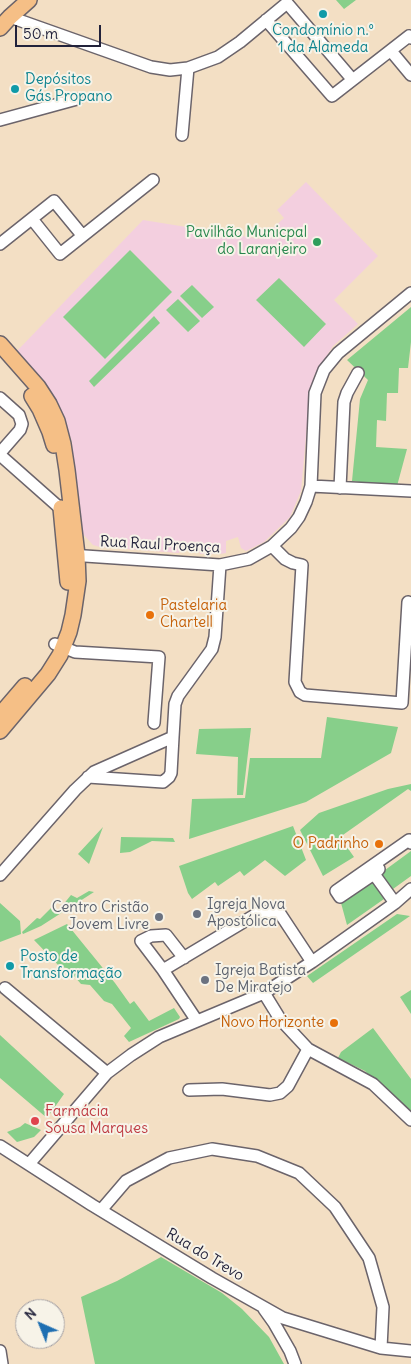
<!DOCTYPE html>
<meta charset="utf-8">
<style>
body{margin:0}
#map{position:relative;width:411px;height:1364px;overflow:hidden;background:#f3dfc4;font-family:Delius,sans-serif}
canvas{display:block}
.north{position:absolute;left:15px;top:1299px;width:50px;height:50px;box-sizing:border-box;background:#f7f3e8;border:1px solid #a29fa3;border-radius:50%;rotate:316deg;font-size:14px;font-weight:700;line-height:20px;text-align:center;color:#22223b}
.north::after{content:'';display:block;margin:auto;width:18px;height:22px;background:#1f6fb2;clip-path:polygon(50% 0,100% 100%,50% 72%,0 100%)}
.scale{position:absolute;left:15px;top:25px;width:86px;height:22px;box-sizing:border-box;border:2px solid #22223b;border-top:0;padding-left:6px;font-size:15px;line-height:18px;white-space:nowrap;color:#22223b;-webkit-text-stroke:4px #f7f3e8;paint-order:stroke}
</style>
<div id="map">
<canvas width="411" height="1364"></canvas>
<div class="north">N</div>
<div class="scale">50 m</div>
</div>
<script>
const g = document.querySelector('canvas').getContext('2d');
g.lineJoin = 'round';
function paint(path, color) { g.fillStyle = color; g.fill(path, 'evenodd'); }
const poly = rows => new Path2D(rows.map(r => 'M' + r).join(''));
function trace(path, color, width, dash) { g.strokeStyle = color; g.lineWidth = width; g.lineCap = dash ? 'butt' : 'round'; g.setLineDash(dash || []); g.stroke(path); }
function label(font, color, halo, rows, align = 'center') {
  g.font = font + ' Delius,sans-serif'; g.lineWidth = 4; g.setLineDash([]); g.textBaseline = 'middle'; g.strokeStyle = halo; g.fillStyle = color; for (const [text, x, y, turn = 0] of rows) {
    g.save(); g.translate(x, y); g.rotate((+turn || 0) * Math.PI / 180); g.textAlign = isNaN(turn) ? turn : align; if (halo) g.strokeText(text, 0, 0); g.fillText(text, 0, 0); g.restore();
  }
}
const built = poly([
 [306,182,378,256,334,300,358,324,333,346,314,376,310,393,301,491,290,517,264,542,246,551,241,548,238,537,226,541,226,553,220,554,200,554,198,548,181,548,179,553,100,547,93,545,83,534,76,494,72,442,63,415,50,390,17,351,143,220,261,239,284,218,277,210]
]);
const green = poly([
 [336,0,356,0,344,9],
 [130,250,172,292,105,359,63,317],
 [279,278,326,324,304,347,256,300],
 [192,285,214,307,202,318,180,296],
 [178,299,200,321,188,332,166,310],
 [411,307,411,342,408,368,399,368,398,393,387,393,386,421,377,420,376,447,407,449,397,486,381,485,352,481,360,399,368,380,347,360],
 [154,316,160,323,94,387,89,381],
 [327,717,398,727,391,753,306,802,189,839,192,799,245,798,250,758,321,758],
 [251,728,243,795,237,795,238,757,196,754,199,729],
 [411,784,411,791,408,789,340,837,354,857,323,876,300,830,319,813,388,789],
 [293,826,306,860,285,876,265,860,244,876,240,871,218,886,215,882,192,899,188,893,179,866],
 [103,827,89,864,78,854],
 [121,837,173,838,175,842,152,841,130,852,120,853],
 [411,851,411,876,393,889,381,873],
 [372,881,384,899,347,925,341,903],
 [89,891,94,892,41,926,23,934,22,932,37,918,40,919,52,907,58,911,71,895,77,898],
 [0,903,20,921,21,934,0,942],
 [397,914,410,916,313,983,307,976],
 [67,924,115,983,130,1004,134,1001,149,1021,174,1008,180,1017,179,1019,129,1042,124,1036,131,1028,112,1004,104,1001,90,985,81,984,67,968,60,967,34,940],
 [411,990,411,1014,400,997],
 [373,1028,411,1079,411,1119,365,1071,338,1058,341,1052],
 [0,1035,64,1094,47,1118,0,1078],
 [25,1123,41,1130,34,1137,17,1142,7,1132,20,1127],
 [161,1257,222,1293,242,1309,269,1337,284,1364,95,1364,81,1297,117,1281]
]);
const minor = poly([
 [10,17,151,67,170,70,188,68,218,57,240,42,287,3,352,79],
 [266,20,332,96,409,36,411,38],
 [391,51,411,75],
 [0,120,77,99],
 [182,135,188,68],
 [32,219,60,254,153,180],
 [0,244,54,201,82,235],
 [0,398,19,415,22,424,20,430,0,453],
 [0,455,61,509],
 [311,486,411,491],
 [340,488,344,402,347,393,358,373],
 [272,546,285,559,293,563,302,565,295,682,300,692,305,695,402,703,408,602],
 [70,555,220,565,249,559,272,546,291,528,299,517,306,502,311,486,315,393,324,370,338,353,411,293],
 [55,644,75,652,159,657,154,723],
 [88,777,163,782,169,777,171,773,173,737],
 [379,869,374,874,395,903],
 [374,874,340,897,336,891,409,840,411,843],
 [0,875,75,790,94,772,173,737,175,704,178,696,212,649,215,637,220,565],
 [163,970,141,941,151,936,166,935,184,958],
 [5,988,107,1073],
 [264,993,280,1019,308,1049,373,1084,411,1120],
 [197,1021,163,970,260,912,279,912,312,962],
 [189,1090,222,1089,270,1095,280,1093,288,1086,308,1049],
 [0,1146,92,1205,212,1278,283,1318,381,1348,411,1351],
 [29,1164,107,1073,131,1055,159,1037,264,993,312,962,395,903,411,889],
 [102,1209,126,1181,169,1158,212,1149,257,1156,299,1173,335,1207,369,1258,383,1307,381,1348],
 [264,1309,274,1323,290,1351,295,1364],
 [0,1351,2,1364]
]);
const major = poly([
 [0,28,10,17,29,0],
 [0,344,38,387,49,404,57,421,63,444,67,470,77,555,78,581,73,615,69,632,60,655,48,674,0,731],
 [32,396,40,409,50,432,54,445],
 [61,508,68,582],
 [0,715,25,686]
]);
const markers = [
 [323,14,5,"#0f9aa8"],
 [15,89,5,"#0f9aa8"],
 [317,242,5,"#2e9e5b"],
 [150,615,5,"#e8710a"],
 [379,844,5,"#e8710a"],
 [197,914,5,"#6b7280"],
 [159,917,5,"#6b7280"],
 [10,966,5,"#0f9aa8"],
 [205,980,5,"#6b7280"],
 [334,1023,5,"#e8710a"],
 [35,1121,5,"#e0444e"]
];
const cultureNames = [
 ["Condomínio n.º",323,31,"center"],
 ["1 da Alameda",323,48,"center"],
 ["Depósitos",25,80],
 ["Gás Propano",25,97],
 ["Posto de",20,957],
 ["Transformação",20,974]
];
const leisureNames = [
 ["Pavilhão Municpal",307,233],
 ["do Laranjeiro",307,250]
];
const streetNames = [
 ["Rua Raul Proença",160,545,3],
 ["Rua do Trevo",205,1255,31]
];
const foodNames = [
 ["Pastelaria",160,606,"left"],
 ["Chartell",160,623,"left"],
 ["O Padrinho",369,844],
 ["Novo Horizonte",324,1023]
];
const worshipNames = [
 ["Igreja Nova",207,905],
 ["Apostólica",207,922],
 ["Centro Cristão",149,908,"right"],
 ["Jovem Livre",149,925,"right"],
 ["Igreja Batista",215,971],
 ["De Miratejo",215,988]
];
const healthNames = [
 ["Farmácia",45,1112],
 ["Sousa Marques",45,1129]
];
paint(built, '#f3cfdf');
paint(green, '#87cf8a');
trace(minor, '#6b646b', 14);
trace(major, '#6b646b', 18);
trace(minor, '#fff', 11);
trace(major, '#f5bf86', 15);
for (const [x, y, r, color] of markers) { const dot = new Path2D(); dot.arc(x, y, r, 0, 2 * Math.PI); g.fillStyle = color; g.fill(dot); trace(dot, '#f7f3e8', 2); }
label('15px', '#0d838f', '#f7f3e8', cultureNames, 'left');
label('15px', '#27864d', '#f7f3e8', leisureNames, 'right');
label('15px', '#22223b', '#f7f3e8', streetNames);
label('15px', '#c56008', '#f7f3e8', foodNames, 'right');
label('15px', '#5b616d', '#f7f3e8', worshipNames, 'left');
label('15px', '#be3a42', '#f7f3e8', healthNames, 'left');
</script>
